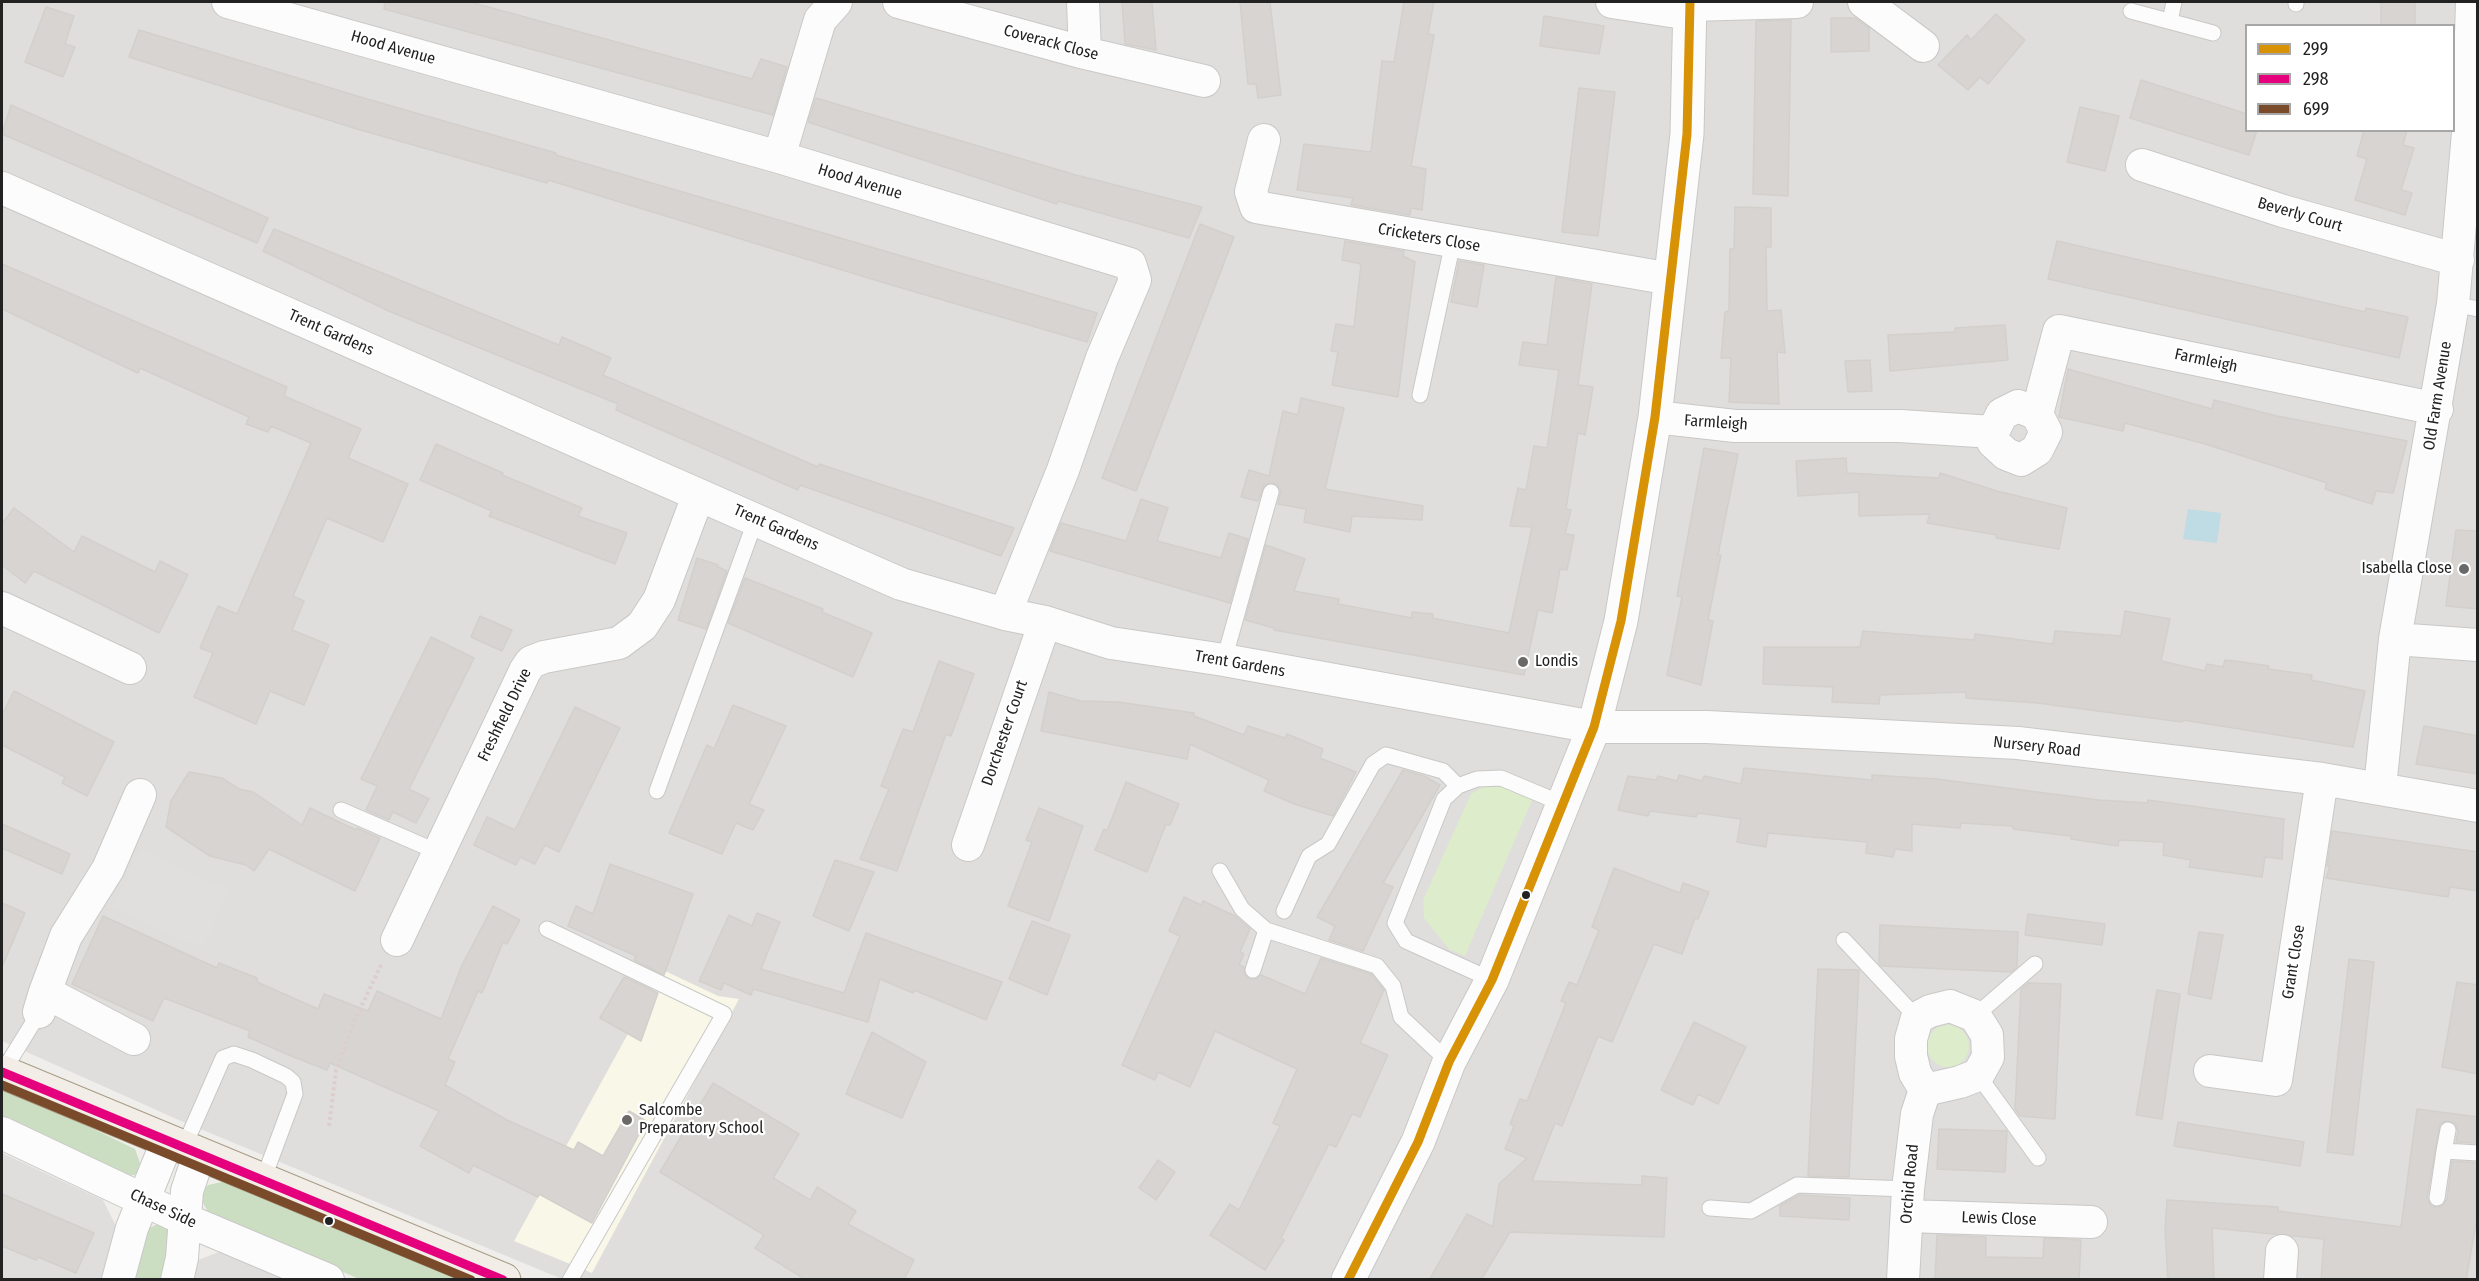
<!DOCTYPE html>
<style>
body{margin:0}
#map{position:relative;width:2479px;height:1281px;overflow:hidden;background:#f0eeeb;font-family:"Fira Sans Condensed",sans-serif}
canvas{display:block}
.frame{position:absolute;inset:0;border:3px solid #222;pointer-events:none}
.legend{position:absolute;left:2245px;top:24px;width:210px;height:108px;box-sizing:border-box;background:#fff;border:2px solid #a7a7a7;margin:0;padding:8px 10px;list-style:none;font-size:18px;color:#222}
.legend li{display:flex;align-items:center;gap:12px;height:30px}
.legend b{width:30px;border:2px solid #a7a7a7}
</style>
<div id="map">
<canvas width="2479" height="1281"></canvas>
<div class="frame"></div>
<ul class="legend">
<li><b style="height:8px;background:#d79205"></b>299</li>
<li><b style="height:8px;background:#e5007d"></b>298</li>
<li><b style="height:8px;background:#7a4b2a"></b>699</li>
</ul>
</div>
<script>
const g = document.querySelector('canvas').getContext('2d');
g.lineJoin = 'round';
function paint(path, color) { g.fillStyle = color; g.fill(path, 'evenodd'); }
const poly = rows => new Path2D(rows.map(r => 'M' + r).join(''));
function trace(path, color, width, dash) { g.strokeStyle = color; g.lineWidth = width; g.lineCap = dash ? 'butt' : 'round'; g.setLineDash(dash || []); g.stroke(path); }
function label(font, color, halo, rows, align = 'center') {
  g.font = font + ' "Fira Sans Condensed",sans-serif'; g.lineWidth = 4.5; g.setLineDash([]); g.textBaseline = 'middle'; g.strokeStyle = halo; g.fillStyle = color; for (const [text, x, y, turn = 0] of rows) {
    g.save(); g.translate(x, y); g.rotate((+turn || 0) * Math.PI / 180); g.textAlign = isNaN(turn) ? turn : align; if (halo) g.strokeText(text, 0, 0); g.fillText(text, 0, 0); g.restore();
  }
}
const residential = poly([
 [2,2,2477,2,2477,1279,562,1279,181,1121,2,1041],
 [2246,26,2454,26,2454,130,2246,130],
 [2,1153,103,1200,116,1226,103,1279,2,1280],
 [222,1251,290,1280,194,1280,198,1260]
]);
const education = poly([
 [663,970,718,996,739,999,592,1273,514,1241]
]);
const grass = poly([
 [1486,785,1506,785,1533,798,1465,956,1449,949,1424,918,1423,900,1471,794],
 '1927 1046a21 21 0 1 1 42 0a21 21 0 1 1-42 0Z'
]);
const forest = poly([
 [2,1085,135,1149,140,1163,137,1174,127,1177,2,1118],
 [222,1182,474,1279,359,1279,208,1212,202,1201,202,1192,208,1185],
 [158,1224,167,1228,170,1235,164,1279,127,1280,143,1231]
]);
const parking = poly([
 [140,849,230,891,202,949,113,907]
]);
const water = poly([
 [2188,509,2221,513,2217,543,2183,539]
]);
const building = poly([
 [385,2,470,2,752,79,761,59,787,67,773,115,384,9,385,2],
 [1122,2,1152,2,1156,50,1125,44,1122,2],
 [1240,2,1270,2,1281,95,1258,98,1256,84,1248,84,1240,2],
 [1404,2,1434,2,1428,34,1434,35,1411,166,1426,169,1422,210,1411,208,1410,215,1351,205,1353,198,1297,190,1304,144,1371,152,1382,61,1394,62,1404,2],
 [2381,2,2415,2,2415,26,2381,26,2381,2],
 [46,7,74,16,65,44,75,47,63,77,25,62,46,7],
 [1996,14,2025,40,1988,84,1980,77,1968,90,1938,65,1967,35,1971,40,1996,14],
 [1544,16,1604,26,1599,54,1540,46,1544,16],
 [1831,18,1855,18,1869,28,1869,51,1831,52,1831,18],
 [1791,20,1788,196,1753,194,1756,21,1791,20],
 [139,30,367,99,556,153,556,155,1097,313,1087,342,888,284,548,180,547,183,357,129,129,57,139,30],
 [2141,80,2247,114,2247,130,2257,130,2249,155,2130,118,2141,80],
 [1579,88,1615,92,1598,236,1562,232,1579,88],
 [816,98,1076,175,1202,207,1189,238,1058,201,1057,204,808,122,816,98],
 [11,105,268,218,257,243,2,134,11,105],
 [2080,107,2119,116,2105,171,2067,162,2080,107],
 [2364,130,2407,130,2403,145,2414,148,2401,190,2412,193,2405,215,2355,200,2367,159,2357,156,2364,130],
 [1735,207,1771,208,1771,247,1766,247,1767,311,1781,310,1785,353,1777,352,1779,404,1729,402,1731,358,1721,358,1725,312,1729,311,1730,249,1734,249,1735,207],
 [1200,224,1234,237,1136,491,1102,478,1200,224],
 [274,229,559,345,562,337,611,358,603,375,818,467,819,464,1014,528,1001,556,800,485,798,490,616,410,618,404,391,312,263,251,274,229],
 [1345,241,1404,251,1403,256,1415,262,1398,397,1332,385,1338,352,1331,351,1336,324,1354,327,1361,264,1342,260,1345,241],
 [2057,241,2365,312,2366,308,2408,317,2399,358,2048,279,2057,241],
 [1459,261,1484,265,1477,307,1451,302,1459,261],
 [2,264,287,387,284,396,361,429,348,458,408,484,383,542,327,518,293,596,304,601,292,630,329,645,304,705,270,691,256,724,194,697,213,653,200,648,218,606,237,614,311,443,271,426,268,432,246,424,249,417,140,368,138,373,2,309,2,264],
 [1556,277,1592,284,1578,385,1593,387,1585,435,1578,433,1566,509,1571,510,1565,534,1574,535,1567,570,1560,569,1552,613,1538,610,1524,675,1274,630,1274,628,1245,620,1266,545,1305,559,1294,591,1339,599,1338,604,1412,618,1412,612,1433,614,1432,618,1509,633,1532,527,1510,526,1518,488,1526,490,1534,446,1547,448,1559,370,1519,365,1523,342,1547,345,1556,277],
 [2005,325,2008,360,1890,371,1888,335,1955,332,1955,328,2005,325],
 [1870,360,1872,391,1848,392,1845,361,1870,360],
 [2068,369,2212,409,2214,400,2277,416,2407,441,2393,493,2376,491,2372,504,2325,489,2327,483,2202,443,2125,423,2123,431,2059,417,2068,369],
 [1301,398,1344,408,1325,489,1423,506,1422,520,1352,516,1350,532,1304,522,1306,509,1278,504,1281,490,1274,483,1264,485,1258,501,1241,497,1249,470,1269,476,1283,411,1298,415,1301,398],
 [436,444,503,473,502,475,582,508,578,516,627,533,615,564,489,516,492,511,420,480,436,444],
 [1704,448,1738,454,1718,555,1721,555,1708,620,1713,621,1701,685,1667,675,1682,597,1677,596,1704,448],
 [1846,458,1847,473,1939,478,1940,473,1997,491,2067,508,2059,549,1996,538,1997,535,1927,523,1930,514,1859,516,1859,492,1798,496,1796,461,1846,458],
 [1141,499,1168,508,1157,541,1221,558,1229,533,1248,539,1230,603,1050,551,1061,523,1126,541,1141,499],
 [14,508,74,552,82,536,155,572,160,561,188,575,159,633,34,571,25,583,2,565,2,524,14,508],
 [2456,530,2478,531,2478,609,2446,606,2456,530],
 [697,558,718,565,718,567,727,571,706,629,678,620,697,558],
 [745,578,823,609,822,612,872,633,853,677,728,623,745,578],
 [2125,611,2170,619,2161,661,2205,671,2207,664,2223,667,2225,660,2235,661,2269,666,2268,669,2312,675,2311,680,2365,691,2353,747,2183,720,2182,722,2037,703,1966,698,1966,692,1880,695,1879,704,1832,702,1833,687,1763,684,1764,647,1860,647,1863,631,1974,640,1975,634,2053,644,2055,631,2121,636,2125,611],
 [480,616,512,630,502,651,471,637,480,616],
 [431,637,474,658,409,789,429,799,416,823,393,812,389,820,366,810,377,786,361,779,431,637],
 [939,661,974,674,951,736,946,734,897,871,860,859,889,789,881,786,903,729,913,732,939,661],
 [14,691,114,742,87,796,62,783,65,777,2,745,2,715,14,691],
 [1049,692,1081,701,1118,702,1194,713,1194,716,1244,735,1248,726,1285,738,1287,734,1323,749,1320,758,1356,772,1333,816,1294,804,1264,791,1269,780,1190,744,1187,759,1041,731,1049,692],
 [733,705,786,726,749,804,764,810,753,830,736,823,722,854,669,833,707,745,714,749,733,705],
 [575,707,620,728,559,852,545,845,535,864,520,857,516,865,474,845,487,817,515,830,575,707],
 [2424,726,2478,736,2478,774,2416,764,2424,726],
 [1744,768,1872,780,1872,775,1937,779,2099,800,2148,803,2148,800,2284,819,2282,859,2265,857,2262,877,2189,867,2191,860,2163,855,2164,842,2119,840,2118,846,2071,839,2071,836,2013,829,2013,826,1961,823,1960,828,1912,824,1912,851,1895,849,1893,857,1866,853,1867,842,1768,833,1766,847,1737,842,1741,819,1698,813,1696,817,1650,811,1648,816,1618,810,1628,776,1656,780,1658,776,1677,781,1679,775,1702,781,1704,776,1741,784,1744,768],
 [1403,770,1424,776,1440,785,1383,883,1393,887,1363,951,1329,940,1335,926,1317,917,1403,770],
 [189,772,222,778,239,789,253,792,302,825,310,808,356,830,357,828,380,838,355,891,269,849,254,871,246,865,210,856,166,827,171,801,189,772],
 [1126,782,1179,804,1170,825,1166,824,1147,872,1095,850,1104,829,1107,831,1126,782],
 [1039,808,1083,826,1049,921,1008,906,1032,842,1026,840,1039,808],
 [2,824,70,854,62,874,2,848,2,824],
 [2332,831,2478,852,2478,891,2450,887,2448,897,2326,878,2330,866,2327,866,2332,831],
 [835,860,874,872,849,931,813,916,835,860],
 [610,864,693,894,664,975,634,960,636,956,568,926,576,906,593,914,610,864],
 [1614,868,1680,893,1683,883,1709,892,1698,919,1695,918,1682,954,1654,944,1612,1042,1598,1036,1562,1126,1555,1123,1532,1181,1642,1185,1642,1176,1667,1178,1664,1237,1510,1232,1481,1280,1429,1280,1467,1214,1493,1227,1499,1184,1527,1158,1505,1149,1514,1126,1510,1124,1520,1099,1527,1101,1566,1003,1561,1001,1569,982,1577,985,1599,930,1592,927,1614,868],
 [1184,897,1201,905,1203,901,1235,916,1250,929,1240,952,1244,954,1239,965,1244,967,1244,973,1249,979,1256,979,1261,975,1305,994,1321,958,1371,974,1384,990,1360,1043,1388,1055,1360,1117,1352,1114,1336,1147,1329,1144,1281,1238,1284,1240,1265,1270,1210,1235,1230,1204,1239,1210,1280,1126,1273,1123,1297,1069,1215,1031,1190,1087,1158,1072,1155,1080,1122,1065,1180,936,1169,931,1184,897],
 [2,903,25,913,2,967,2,903],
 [493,906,520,920,507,944,503,942,482,993,478,991,448,1059,455,1062,445,1085,507,1120,574,1150,578,1142,603,1156,629,1111,646,1121,592,1223,539,1194,538,1197,473,1165,469,1173,420,1146,439,1111,330,1063,327,1070,291,1056,248,1037,250,1031,164,998,153,1021,72,984,103,916,217,968,219,963,257,978,257,982,318,1009,324,994,368,1011,377,991,441,1019,462,965,493,906],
 [757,913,780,922,761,969,844,993,866,933,1002,982,986,1020,914,990,913,993,880,979,868,1022,753,989,751,995,724,983,721,990,699,981,729,915,752,926,757,913],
 [2028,914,2105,924,2102,945,2025,935,2028,914],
 [1032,921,1070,935,1047,995,1009,979,1032,921],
 [1880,925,2018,932,2017,967,2011,972,1882,966,1879,963,1880,925],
 [2199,932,2223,935,2211,999,2188,994,2199,932],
 [2349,959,2374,962,2353,1155,2327,1152,2349,959],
 [1818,969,1859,970,1849,1177,1808,1176,1818,969],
 [624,977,658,993,641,1041,600,1018,624,977],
 [2457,982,2478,985,2478,1074,2442,1067,2457,982],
 [2028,983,2061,984,2055,1119,2020,1116,2015,1109,2021,989,2028,983],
 [2157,990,2180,994,2162,1119,2136,1115,2157,990],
 [1694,1022,1746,1047,1718,1104,1698,1094,1693,1105,1661,1090,1694,1022],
 [872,1032,926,1062,902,1118,846,1094,872,1032],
 [713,1083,799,1134,773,1178,810,1200,817,1187,856,1211,848,1224,914,1260,904,1280,806,1280,755,1248,764,1235,660,1172,713,1083],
 [2417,1109,2478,1117,2478,1143,2456,1142,2458,1131,2455,1123,2445,1121,2440,1124,2427,1197,2431,1206,2441,1207,2447,1199,2452,1161,2478,1163,2478,1212,2466,1280,2321,1280,2324,1239,2212,1228,2214,1280,2168,1280,2165,1230,2167,1200,2278,1207,2278,1211,2401,1227,2417,1109],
 [2178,1122,2304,1142,2300,1166,2174,1146,2178,1122],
 [1939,1129,2007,1131,2005,1172,1937,1169,1939,1129],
 [1158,1160,1175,1172,1156,1200,1139,1188,1158,1160],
 [2,1194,94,1233,76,1273,38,1257,36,1260,2,1246,2,1194],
 [1799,1195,1850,1198,1849,1220,1780,1216,1780,1206,1799,1195],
 [1937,1235,1986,1237,1986,1257,2043,1258,2044,1238,2081,1240,2079,1280,1935,1280,1937,1235]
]);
const path = poly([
 [329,1126,336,1071,353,1024,382,963]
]);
const service = poly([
 [2296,4,2296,2],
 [2131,11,2213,33],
 [2170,21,2174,2],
 [2453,304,2478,309],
 [1420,395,1453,242],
 [1224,660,1271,492],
 [657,791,756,519],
 [341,810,440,853],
 [1220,871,1242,909,1266,930,1377,966,1393,986,1401,1017,1449,1062],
 [1284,911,1309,856,1328,844,1373,764,1386,755,1443,771,1458,786],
 [547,929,724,1014,570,1280],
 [1844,940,1917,1018],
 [1253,970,1266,930],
 [1492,980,1406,941,1395,923,1444,799,1458,786,1477,779,1501,778,1563,804],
 [1975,1016,2035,964],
 [2,1073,39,1013],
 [1978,1075,2038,1158],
 [183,1149,223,1058,234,1054,252,1060,286,1076,293,1082,295,1094,263,1180],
 [2444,1151,2448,1130],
 [2437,1198,2444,1151,2478,1153],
 [1710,1208,1751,1211,1797,1185,1908,1189]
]);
const minor = poly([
 [228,2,779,157,1130,264,1135,280,1102,358,1063,470,1005,614],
 [899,2,1085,53,1204,81],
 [1083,2,1085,53],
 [1612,2,1690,14],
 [1864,2,1923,46],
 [1691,5,1797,2],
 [1264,140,1251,192,1256,207,1671,279],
 [779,157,820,20,836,2],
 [2142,165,2283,211,2458,260],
 [2,188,901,584,1005,614,1045,622,1111,643,1224,660,1594,727,1707,727,2018,743,2322,779,2478,806],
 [2018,406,2037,414,2046,432,2037,450,2021,460,2006,454,1993,442,1993,432,2002,414,2018,406],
 [2037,414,2059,331,2437,409],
 [1655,417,1735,426,1900,426,1993,432],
 [2,608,130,668],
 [2395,639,2478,645],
 [2380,788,2395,639,2453,304,2468,133,2472,2],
 [968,845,1045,622],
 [397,940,525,671,531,662,544,657,619,643,642,626,659,600,698,496],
 [45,992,66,936,108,869,140,795],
 [39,1012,45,992,134,1039],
 [2210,1071,2276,1080,2322,779],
 [2,1133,186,1220,328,1280],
 [1907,1216,2091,1222],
 [118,1280,132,1228,167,1142],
 [177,1280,182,1258,187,1191,199,1155],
 [1903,1280,1908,1189,1917,1114,1925,1090,1915,1073,1911,1056,1911,1039,1917,1018,1930,1011,1950,1006,1975,1016,1987,1035,1988,1057,1978,1075,1960,1082,1925,1090],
 [2280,1280,2282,1251]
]);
const tertiary = poly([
 [1348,1280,1418,1142,1449,1062,1492,980,1594,727,1621,621,1655,417,1687,134,1690,2]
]);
const primary = poly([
 [2,1072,504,1280]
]);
const bus1 = poly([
 [1348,1280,1418,1142,1449,1062,1492,980,1594,727,1621,621,1655,417,1687,134,1690,2]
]);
const bus2 = poly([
 [2,1072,503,1280]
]);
const bus3 = poly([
 [2,1085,471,1280]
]);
const markers = [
 [2464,569,6,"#6a6968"],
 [1523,662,6,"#6a6968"],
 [1526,895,5,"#222"],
 [627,1120,6,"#6a6968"],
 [329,1221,5,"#222"]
];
const streetNames = [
 ["Coverack Close",1051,43,15],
 ["Hood Avenue",393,48,16],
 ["Hood Avenue",860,182,17],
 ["Beverly Court",2300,215,16],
 ["Cricketers Close",1429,238,10],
 ["Trent Gardens",331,333,24],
 ["Farmleigh",2206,361,12],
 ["Old Farm Avenue",2438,396,-81],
 ["Farmleigh",1716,423,4],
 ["Trent Gardens",776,528,24],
 ["Trent Gardens",1240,664,10],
 ["Freshfield Drive",505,715,-64],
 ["Dorchester Court",1005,733,-71],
 ["Nursery Road",2037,747,6],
 ["Grant Close",2294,962,-81],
 ["Orchid Road",1910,1184,-85],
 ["Chase Side",163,1209,25],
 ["Lewis Close",1999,1219,2]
];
const poiNames = [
 ["Isabella Close",2452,569,"right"],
 ["Londis",1535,662],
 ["Salcombe",639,1111],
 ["Preparatory School",639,1129]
];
paint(residential, '#dfdedc');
paint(education, '#f8f7e8');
paint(grass, '#ddeccb');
paint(forest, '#cbdec1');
paint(parking, '#e0dfde');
paint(water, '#bfdbe3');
paint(building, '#d7d4d2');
trace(building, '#d3d0cc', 1.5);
trace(service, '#c9c8c7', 17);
trace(minor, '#c9c8c7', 34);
trace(tertiary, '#c9c8c7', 35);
trace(primary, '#a79c86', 35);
trace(path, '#dccecd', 4, [3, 3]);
trace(service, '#fdfcfc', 15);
trace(minor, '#fdfcfc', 32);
trace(tertiary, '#fdfcfc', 33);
trace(primary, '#f3ede7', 33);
trace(bus1, '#d79205', 9);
trace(bus2, '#e5007d', 9);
trace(bus3, '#7a4b2a', 9);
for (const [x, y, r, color] of markers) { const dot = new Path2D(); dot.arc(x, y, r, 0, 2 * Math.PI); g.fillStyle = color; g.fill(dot); trace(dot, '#fff', 2); }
label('16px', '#222', '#fff', streetNames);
label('16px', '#222', '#fff', poiNames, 'left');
</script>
